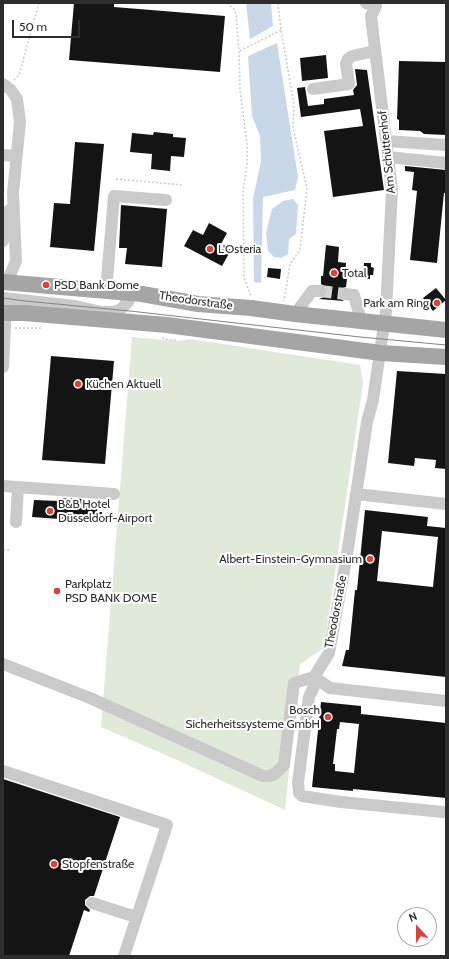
<!DOCTYPE html>
<meta charset="utf-8">
<style>
body{margin:0}
#map{position:relative;width:449px;height:959px;overflow:hidden;background:#fff;font-family:Cabin,sans-serif}
canvas{display:block}
.frame{position:absolute;inset:0;border:4px solid #2d2d2d;pointer-events:none}
.north{position:absolute;left:397px;top:907px;width:40px;height:40px;box-sizing:border-box;background:#fff;border:1px solid #ababab;border-radius:50%;rotate:338deg;font-size:11px;font-weight:700;line-height:16px;text-align:center;color:#2d2d2d}
.north::after{content:'';display:block;margin:auto;width:14px;height:18px;background:#d5443d;clip-path:polygon(50% 0,100% 100%,50% 72%,0 100%)}
.scale{position:absolute;left:12px;top:20px;width:68px;height:18px;box-sizing:border-box;border:2px solid #2d2d2d;border-top:0;padding-left:5px;font-size:12px;line-height:14px;white-space:nowrap;color:#2d2d2d;-webkit-text-stroke:3px #fff;paint-order:stroke}
</style>
<div id="map">
<canvas width="449" height="959"></canvas>
<div class="frame"></div>
<div class="north">N</div>
<div class="scale">50 m</div>
</div>
<script>
const g = document.querySelector('canvas').getContext('2d');
g.lineJoin = 'round';
function paint(path, color) { g.fillStyle = color; g.fill(path, 'evenodd'); }
const poly = rows => new Path2D(rows.map(r => 'M' + r).join(''));
function trace(path, color, width, dash) { g.strokeStyle = color; g.lineWidth = width; g.lineCap = dash ? 'butt' : 'round'; g.setLineDash(dash || []); g.stroke(path); }
function label(font, color, halo, rows, align = 'center') {
  g.font = font + ' Cabin,sans-serif'; g.lineWidth = 4; g.setLineDash([]); g.textBaseline = 'middle'; g.strokeStyle = halo; g.fillStyle = color; for (const [text, x, y, turn = 0] of rows) {
    g.save(); g.translate(x, y); g.rotate((+turn || 0) * Math.PI / 180); g.textAlign = isNaN(turn) ? turn : align; if (halo) g.strokeText(text, 0, 0); g.fillText(text, 0, 0); g.restore();
  }
}
const green = poly([
 [132,337,177,341,190,339,360,365,363,383,324,648,300,664,285,810,177,760,101,727]
]);
const water = poly([
 [246,3,271,3,273,26,250,39],
 [277,43,298,177,295,190,263,197,261,283,254,282,253,199,261,161,260,136,252,116,248,56],
 [293,199,298,205,296,234,289,239,288,254,281,258,274,257,268,251,266,233,272,209,283,201]
]);
const building = poly([
 [74,3,114,3,114,7,225,16,220,72,69,60],
 [326,55,328,78,302,81,300,58],
 [399,61,446,62,446,135,424,134,420,131,399,130,399,120,397,119],
 [355,69,367,70,384,190,333,197,324,131,363,126,360,109,301,117,297,88,305,87,308,106,324,104,324,99,354,95,353,90,357,85],
 [154,132,173,134,173,137,186,138,184,157,171,156,170,171,151,169,152,154,130,152,132,133,153,135],
 [75,142,104,144,94,251,50,247,54,203,70,204],
 [405,166,446,170,446,187,445,193,444,193,437,263,410,260,417,191,412,190,414,172,405,171],
 [121,205,167,209,162,267,125,264,127,248,119,248],
 [209,223,227,233,221,244,231,250,222,266,184,246,193,230,203,235],
 [326,245,339,247,338,262,346,263,345,278,347,279,346,287,339,289,338,294,338,297,344,301,319,299,324,297,327,291,326,287,321,284,321,276,323,276],
 [364,263,371,263,371,267,374,268,373,275,370,275,370,279,363,278],
 [268,268,281,269,280,279,267,277],
 [436,288,446,300,433,311,423,298],
 [51,356,114,361,105,464,42,460],
 [397,371,446,374,446,469,435,468,436,460,415,458,414,466,388,463],
 [59,498,84,499,84,503,98,504,97,512,102,512,101,522,32,517,34,500,59,501],
 [365,510,428,517,427,526,446,528,446,677,342,666,346,650,349,650,355,590,357,590],
 [382,531,438,537,433,587,377,581],
 [321,702,361,706,361,714,446,723,446,798,353,789,353,791,312,787],
 [340,722,359,724,354,773,335,771,335,764,333,764,337,729,339,729],
 [3,779,120,817,94,896,90,896,85,900,85,905,90,910,89,912,84,910,69,956,3,956]
]);
const minorTunnel = poly([
 [320,291,345,294]
]);
const path = poly([
 [227,3,234,9,236,14,239,51,240,89,247,144,247,164,243,192,244,278,251,296],
 [278,3,281,30,294,105,293,128,307,188,300,250,290,264,284,301],
 [240,51,281,30],
 [14,80,19,75,39,3],
 [116,179,183,185],
 [15,328,43,328],
 [162,338,170,340,178,340],
 [3,550,10,550]
]);
const minor = poly([
 [3,84,11,90,17,99,20,122,13,193,16,261,7,282],
 [313,89,349,84,346,64,348,59,352,56,375,51],
 [386,141,446,145],
 [3,155,16,156],
 [388,157,446,163],
 [3,241,9,210],
 [106,291,114,196,166,200],
 [345,294,354,295,361,321],
 [3,298,75,306,102,312,112,312,120,310,128,302,122,293],
 [295,314,312,291,320,291],
 [3,367,6,306],
 [3,486,114,494],
 [356,494,446,504],
 [16,522,18,487],
 [3,664,90,698,263,776,269,776,275,774,284,765,294,683,314,677,330,688,446,701],
 [314,677,329,653,347,555,367,422,373,400,386,311,392,190,371,16,376,6,366,3],
 [317,680,309,697,298,783,299,793,302,796,341,802,443,812],
 [3,771,167,825,124,956],
 [92,903,136,917]
]);
const major = poly([
 [3,282,142,294,198,304,251,308,295,314,446,330],
 [3,313,24,313,167,325,381,353,446,357]
]);
const tram = poly([
 [3,298,25,301,130,311,360,337,446,345]
]);
const markers = [
 [210,249,4,"#d5443d"],
 [334,273,4,"#d5443d"],
 [46,285,4,"#d5443d"],
 [437,303,4,"#d5443d"],
 [78,384,4,"#d5443d"],
 [50,511,4,"#d5443d"],
 [370,559,4,"#d5443d"],
 [57,591,4,"#d5443d"],
 [328,717,4,"#d5443d"],
 [54,864,4,"#d5443d"]
];
const streetNames = [
 ["Am Schüttenhof",387,152,-96],
 ["Theodorstraße",196,301,8],
 ["Theodorstraße",336,612,-79]
];
const poiNames = [
 ["L'Osteria",218,249],
 ["Total",342,273],
 ["PSD Bank Dome",54,285],
 ["Park am Ring",429,303,"right"],
 ["Küchen Aktuell",86,384],
 ["B&B Hotel",58,504],
 ["Düsseldorf-Airport",58,518],
 ["Albert-Einstein-Gymnasium",362,559,"right"],
 ["Parkplatz",65,584],
 ["PSD BANK DOME",65,598],
 ["Bosch",320,710,"right"],
 ["Sicherheitssysteme GmbH",320,724,"right"],
 ["Stopfenstraße",62,864]
];
paint(green, '#e1e9db');
paint(water, '#c9d8e8');
paint(building, '#141414');
trace(minorTunnel, '#d5d5d5', 12, [12, 6]);
trace(path, '#cacaca', 1.5, [2, 2]);
trace(minor, '#cacaca', 12);
trace(major, '#a5a5a5', 16);
trace(tram, '#828282', 1);
for (const [x, y, r, color] of markers) { const dot = new Path2D(); dot.arc(x, y, r, 0, 2 * Math.PI); g.fillStyle = color; g.fill(dot); trace(dot, '#fff', 1.5); }
label('12px', '#2d2d2d', '#fff', streetNames);
label('12px', '#2d2d2d', '#fff', poiNames, 'left');
</script>
